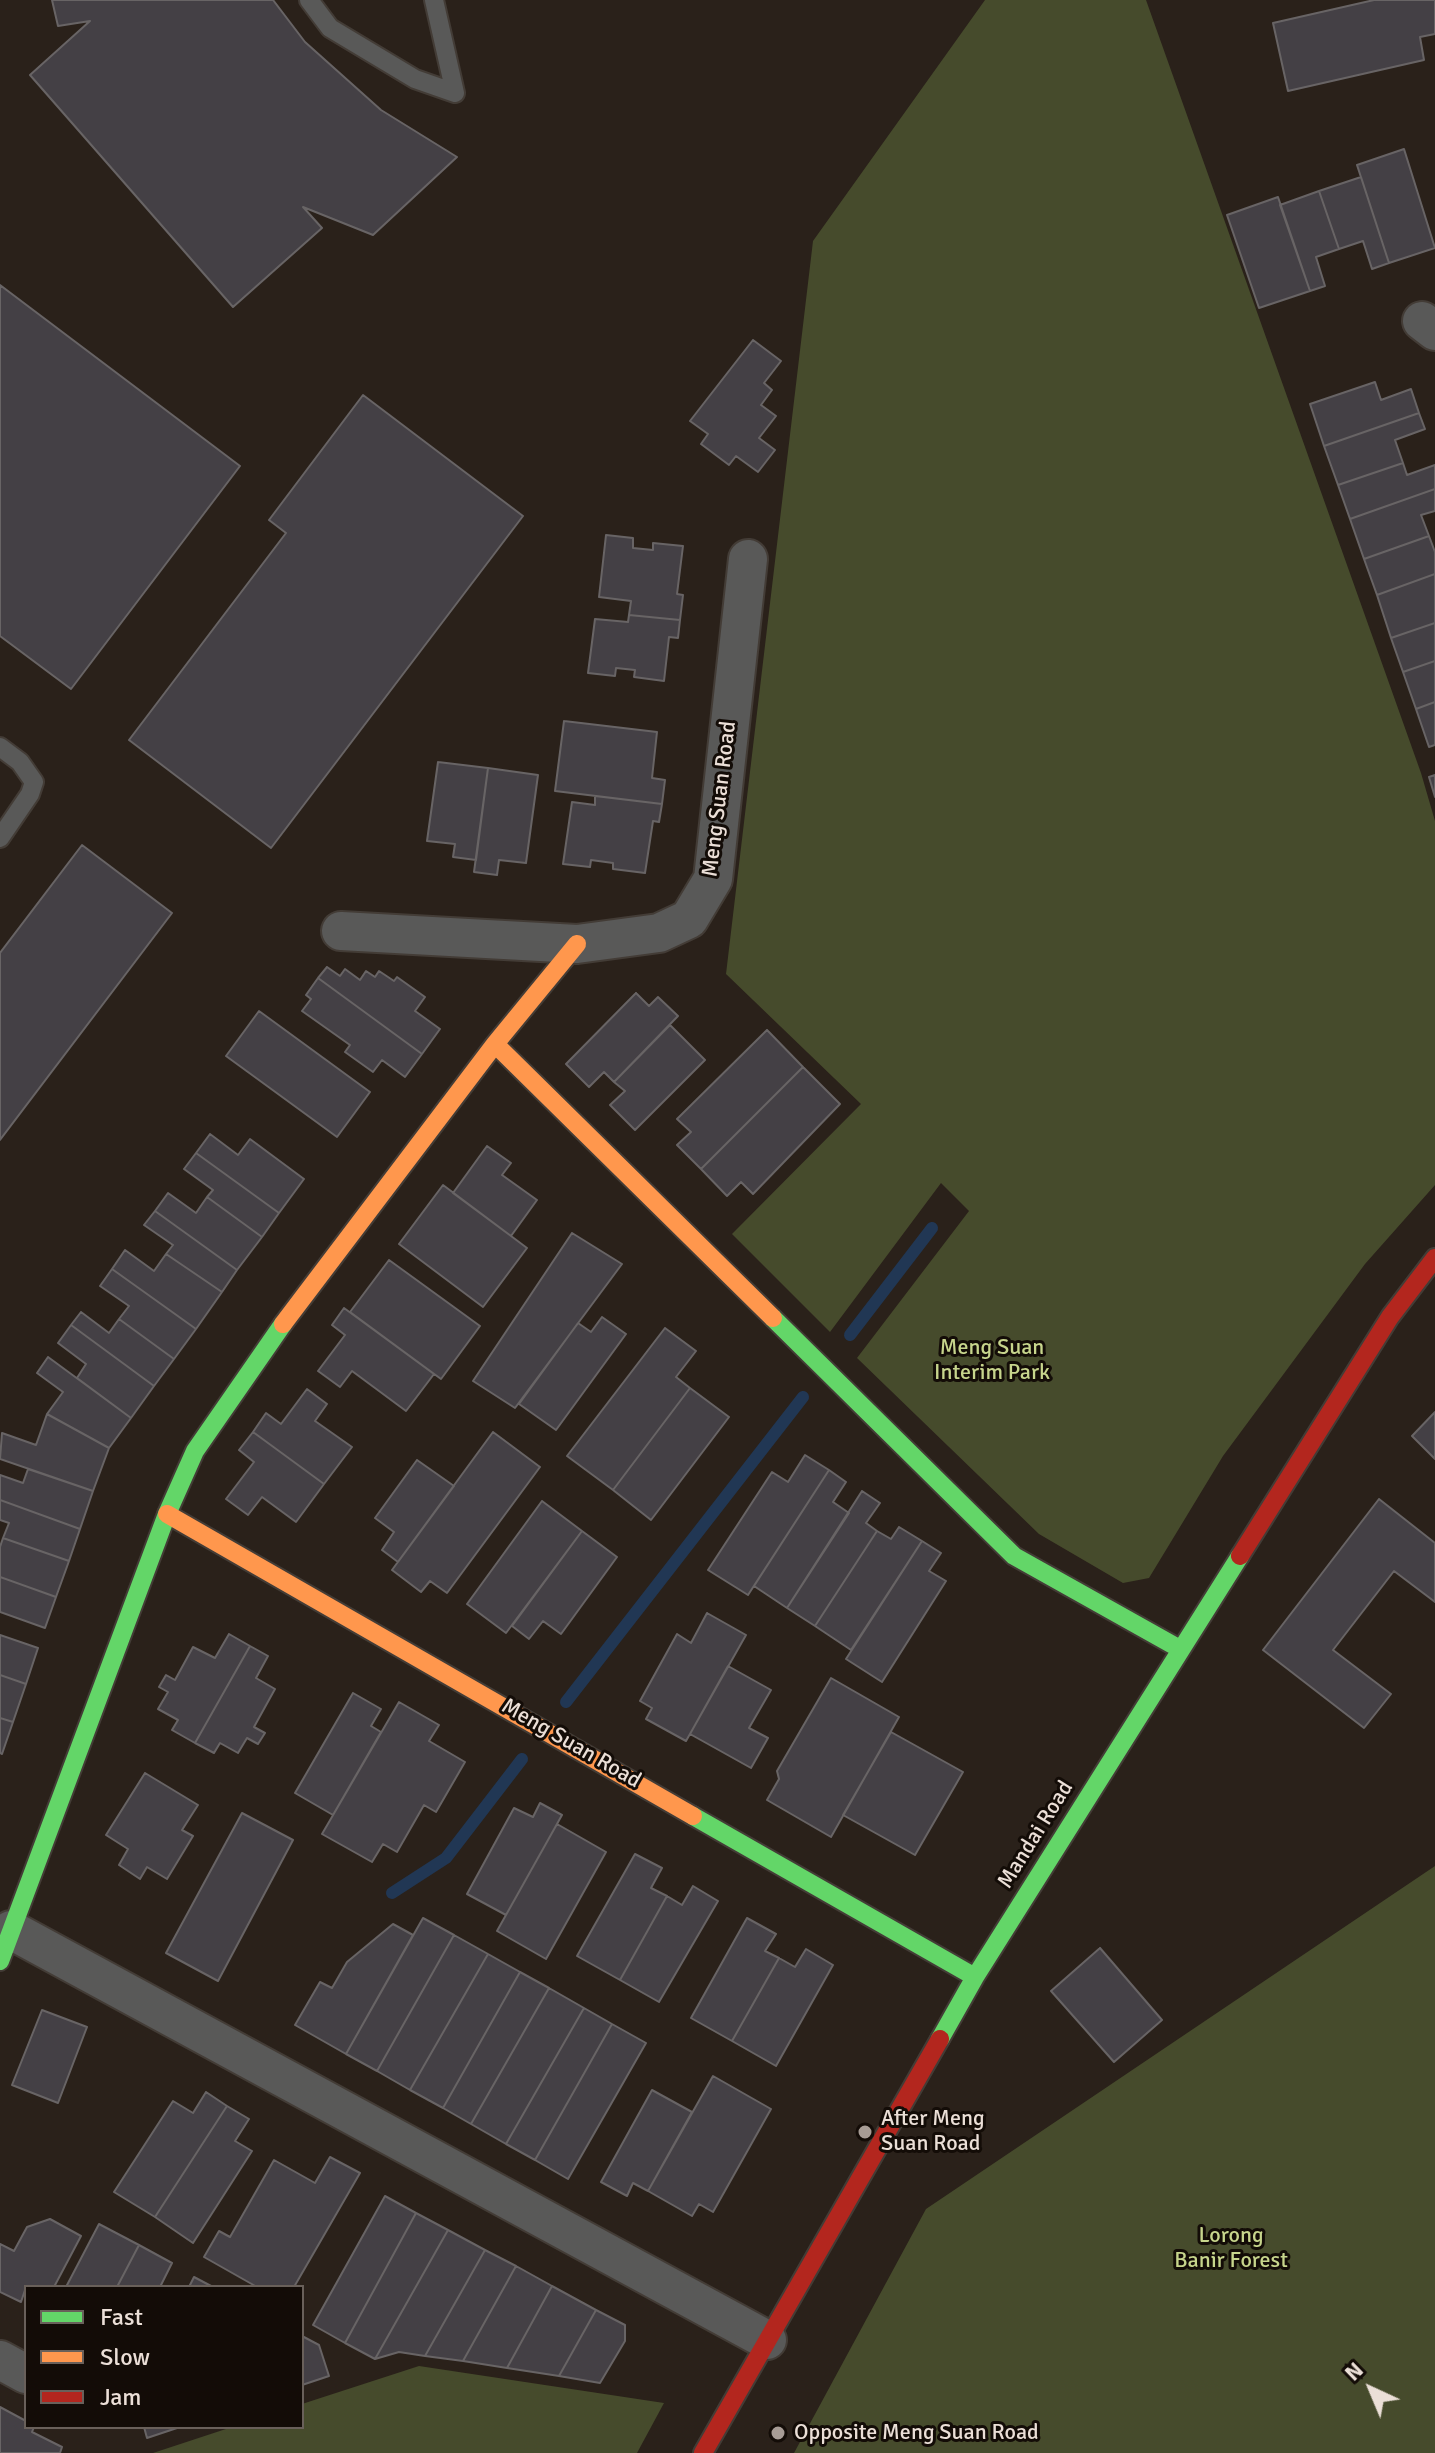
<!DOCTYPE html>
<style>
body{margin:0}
#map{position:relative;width:1435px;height:2453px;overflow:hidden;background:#2a211a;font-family:Signika,sans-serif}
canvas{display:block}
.legend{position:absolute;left:24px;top:2285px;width:280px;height:144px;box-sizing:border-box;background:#130c07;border:2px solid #69605a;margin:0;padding:10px 14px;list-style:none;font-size:24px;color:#ebdfd7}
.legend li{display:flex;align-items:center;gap:16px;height:40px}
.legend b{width:40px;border:2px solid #69605a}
.north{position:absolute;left:1331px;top:2349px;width:80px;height:80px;-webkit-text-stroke:6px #130c07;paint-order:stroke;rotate:316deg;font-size:22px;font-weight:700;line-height:32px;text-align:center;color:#ebdfd7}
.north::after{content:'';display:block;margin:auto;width:28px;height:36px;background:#ebdfd7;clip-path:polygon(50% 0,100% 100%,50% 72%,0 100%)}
</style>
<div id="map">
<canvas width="1435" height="2453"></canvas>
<ul class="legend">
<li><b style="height:10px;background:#63d668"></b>Fast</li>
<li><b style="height:10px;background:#ff974d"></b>Slow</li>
<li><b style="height:10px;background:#b3261e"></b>Jam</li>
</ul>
<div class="north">N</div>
</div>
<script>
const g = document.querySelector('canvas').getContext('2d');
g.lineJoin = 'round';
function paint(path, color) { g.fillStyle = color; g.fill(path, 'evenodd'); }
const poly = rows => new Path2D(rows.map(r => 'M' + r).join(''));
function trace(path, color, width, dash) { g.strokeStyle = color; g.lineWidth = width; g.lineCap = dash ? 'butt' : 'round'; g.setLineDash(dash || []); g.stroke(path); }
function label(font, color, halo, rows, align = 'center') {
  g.font = font + ' Signika,sans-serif'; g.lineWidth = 6; g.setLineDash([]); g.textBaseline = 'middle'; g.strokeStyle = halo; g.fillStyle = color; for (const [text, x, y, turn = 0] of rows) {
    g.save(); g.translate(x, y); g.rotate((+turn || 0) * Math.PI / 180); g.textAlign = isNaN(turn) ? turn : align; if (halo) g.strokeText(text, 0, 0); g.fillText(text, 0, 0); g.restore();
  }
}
const green = poly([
 [985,0,1146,0,1421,773,1435,821,1435,1185,1365,1264,1223,1456,1149,1578,1123,1583,1039,1534,857,1358,969,1211,941,1183,830,1332,732,1234,861,1104,726,974,813,241],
 [1435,1866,1435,2453,794,2453,926,2209],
 [419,2366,664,2403,637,2453,153,2453,232,2427,302,2427,302,2404]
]);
const stream = poly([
 [850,1335,932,1228],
 [566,1702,803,1397],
 [392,1893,446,1858,522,1759]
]);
const building = poly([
 [52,0,273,0,305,42,381,110,457,157,373,235,303,207,322,228,233,307,30,75,90,21,58,26,52,0],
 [1374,0,1435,0,1435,34,1420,37,1424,60,1288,91,1273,23,1374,0],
 [1404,149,1435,248,1389,263,1357,165,1404,149],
 [1361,177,1389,263,1372,269,1363,241,1339,249,1319,191,1361,177],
 [1319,191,1339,249,1316,257,1325,286,1310,291,1280,205,1319,191],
 [1278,197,1310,291,1259,308,1227,215,1278,197],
 [0,285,240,466,71,689,0,636,0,285],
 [753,340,781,361,764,383,772,390,761,405,776,416,759,438,775,450,758,472,736,456,729,465,701,444,708,434,690,421,753,340],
 [1375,382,1381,400,1411,389,1419,413,1324,446,1310,404,1375,382],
 [363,395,523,516,271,848,129,740,286,533,269,520,363,395],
 [1419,413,1425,429,1395,440,1403,463,1338,485,1324,446,1419,413],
 [1403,463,1407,475,1435,465,1435,489,1350,519,1338,485,1403,463],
 [1435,489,1435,511,1421,515,1429,536,1364,559,1350,519,1435,489],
 [606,535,633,538,633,548,653,550,653,543,683,546,677,594,683,595,680,620,629,615,631,601,599,597,606,535],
 [1429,536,1435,552,1435,574,1377,595,1364,559,1429,536],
 [1435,574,1435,623,1391,638,1377,595,1435,574],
 [629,615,680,620,678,638,669,637,664,681,634,677,635,670,616,668,615,676,588,673,595,619,628,622,629,615],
 [1435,623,1435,661,1403,672,1391,638,1435,623],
 [1435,661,1435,702,1416,709,1403,672,1435,661],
 [1435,702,1435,745,1429,747,1416,709,1435,702],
 [564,721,657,732,652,778,665,780,662,804,555,791,564,721],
 [438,762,488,768,476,860,453,857,455,844,427,841,438,762],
 [488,768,538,775,526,863,499,860,497,875,474,872,488,768],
 [1435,775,1435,797,1429,777,1435,775],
 [595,796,662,804,659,822,653,821,645,873,613,869,613,863,591,860,590,867,563,864,572,802,595,805,595,796],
 [82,845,172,913,0,1140,0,953,82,845],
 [327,967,340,976,345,969,360,980,366,971,375,977,379,971,394,981,397,977,425,997,415,1011,440,1029,422,1054,318,978,327,967],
 [318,978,422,1054,405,1077,382,1060,373,1072,345,1052,350,1045,302,1011,311,999,306,995,318,978],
 [636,993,649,1006,658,997,678,1016,614,1082,604,1072,589,1087,566,1064,636,993],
 [259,1011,370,1092,337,1137,226,1056,259,1011],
 [670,1025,705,1060,635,1130,610,1105,625,1091,614,1082,670,1025],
 [767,1030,803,1067,701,1169,677,1145,691,1132,677,1119,767,1030],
 [803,1067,840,1104,753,1194,741,1182,727,1196,701,1169,803,1067],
 [210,1134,238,1155,250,1139,304,1179,279,1213,196,1153,210,1134],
 [487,1146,511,1163,502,1175,537,1200,511,1236,453,1193,487,1146],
 [196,1153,279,1213,262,1237,207,1197,213,1190,184,1169,196,1153],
 [443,1185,527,1248,483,1307,399,1244,443,1185],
 [168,1193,196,1213,207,1197,262,1237,237,1270,155,1211,168,1193],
 [155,1211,237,1270,222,1292,166,1254,173,1245,144,1225,155,1211],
 [572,1233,622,1264,515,1408,473,1381,572,1233],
 [125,1250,154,1271,166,1254,222,1292,196,1329,112,1269,125,1250],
 [389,1260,480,1326,441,1379,350,1312,389,1260],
 [112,1269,196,1329,174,1359,119,1319,129,1306,100,1286,112,1269],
 [344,1308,434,1374,406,1411,352,1371,340,1387,318,1371,345,1335,332,1325,344,1308],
 [81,1312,109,1333,119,1319,174,1359,154,1386,71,1325,81,1312],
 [602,1317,626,1334,556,1430,519,1404,578,1323,591,1332,602,1317],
 [71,1325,154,1386,131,1418,77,1378,86,1364,58,1343,71,1325],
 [665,1328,696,1351,676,1377,690,1388,613,1490,567,1456,665,1328],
 [48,1357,131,1418,109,1448,47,1414,63,1392,37,1373,48,1357],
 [690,1388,729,1417,651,1520,613,1490,690,1388],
 [307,1389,327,1404,315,1421,352,1447,324,1484,253,1432,266,1413,281,1424,307,1389],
 [1435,1412,1435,1459,1412,1436,1435,1412],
 [47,1414,109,1448,93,1491,0,1459,2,1433,36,1445,47,1414],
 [253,1432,324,1484,296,1522,262,1497,248,1515,226,1499,254,1462,239,1450,253,1432],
 [493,1432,540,1467,447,1593,430,1581,421,1592,392,1570,493,1432],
 [805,1455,829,1470,748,1595,708,1570,772,1472,788,1482,805,1455],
 [417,1460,454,1486,398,1562,382,1550,394,1532,375,1518,417,1460],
 [28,1469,93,1491,80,1529,0,1500,0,1475,23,1483,28,1469],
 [829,1470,846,1482,833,1502,849,1513,787,1608,754,1586,829,1470],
 [862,1491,880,1503,866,1523,877,1531,815,1626,787,1608,862,1491],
 [1379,1499,1435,1543,1435,1602,1394,1571,1333,1650,1391,1694,1364,1728,1263,1650,1379,1499],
 [0,1500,80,1529,69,1561,3,1538,9,1523,0,1520,0,1500],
 [542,1501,582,1531,506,1633,467,1604,542,1501],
 [899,1527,922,1541,851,1650,815,1626,877,1531,891,1539,899,1527],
 [582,1531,617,1557,561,1634,543,1621,529,1639,512,1626,582,1531],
 [3,1538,69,1561,56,1597,0,1577,0,1547,3,1538],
 [922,1541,941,1553,929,1571,946,1581,882,1682,846,1659,922,1541],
 [0,1577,56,1597,45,1628,0,1612,0,1577],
 [707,1613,746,1635,686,1741,646,1719,652,1708,640,1701,677,1634,691,1643,707,1613],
 [229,1634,250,1646,195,1743,172,1730,178,1720,158,1709,168,1692,159,1687,166,1675,175,1680,193,1647,215,1658,229,1634],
 [0,1635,38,1648,26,1684,0,1675,0,1635],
 [250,1646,268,1656,256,1678,275,1689,254,1727,265,1733,258,1744,247,1738,238,1753,220,1743,214,1753,195,1743,250,1646],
 [728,1666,771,1690,749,1728,768,1738,751,1768,690,1734,728,1666],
 [0,1675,26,1684,13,1722,0,1718,0,1675],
 [831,1678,899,1717,831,1837,767,1800,779,1779,777,1771,831,1678],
 [353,1693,381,1709,371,1726,381,1732,333,1815,295,1793,353,1693],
 [399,1702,439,1725,429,1741,465,1762,436,1812,424,1805,397,1852,383,1844,372,1862,322,1834,399,1702],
 [0,1718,13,1722,2,1754,0,1753,0,1718],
 [891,1732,963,1772,915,1855,843,1815,891,1732],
 [145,1773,198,1805,182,1830,193,1836,167,1879,147,1867,140,1879,119,1865,128,1849,106,1835,145,1773],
 [540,1803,562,1815,506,1915,467,1894,514,1808,533,1817,540,1803],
 [242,1813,293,1840,218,1981,166,1953,242,1813],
 [557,1824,606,1852,546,1959,497,1931,557,1824],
 [635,1854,662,1868,651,1888,667,1896,620,1980,577,1956,635,1854],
 [693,1886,718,1901,659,2002,620,1980,667,1896,682,1905,693,1886],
 [423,1918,454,1935,377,2071,346,2054,423,1918],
 [747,1918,776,1934,765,1951,779,1958,732,2041,691,2018,747,1918],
 [393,1924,413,1935,346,2054,295,2025,320,1982,332,1988,347,1962,393,1924],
 [454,1935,488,1954,410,2090,377,2071,454,1935],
 [1100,1948,1162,2020,1114,2062,1051,1991,1100,1948],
 [806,1949,833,1965,776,2066,732,2041,779,1958,795,1967,806,1949],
 [488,1954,520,1972,443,2108,410,2090,488,1954],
 [520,1972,549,1988,471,2124,443,2108,520,1972],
 [549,1988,584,2008,506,2144,471,2124,549,1988],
 [584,2008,612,2024,535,2160,506,2144,584,2008],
 [42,2010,87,2027,58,2103,12,2085,42,2010],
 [612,2024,646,2043,568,2179,535,2160,612,2024],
 [713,2076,771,2109,713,2212,699,2204,692,2216,648,2191,713,2076],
 [652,2090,692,2112,648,2191,633,2183,627,2196,601,2182,652,2090],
 [206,2092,227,2106,155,2217,114,2192,173,2101,193,2113,206,2092],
 [227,2106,249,2119,235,2141,252,2151,193,2243,155,2217,227,2106],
 [330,2157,360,2173,294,2287,257,2287,204,2257,219,2231,230,2237,274,2160,315,2183,330,2157],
 [385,2196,416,2213,345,2343,313,2325,385,2196],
 [416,2213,448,2230,375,2359,345,2343,416,2213],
 [50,2219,81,2236,54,2287,26,2287,21,2302,0,2292,0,2244,14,2251,27,2227,50,2219],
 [99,2224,139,2245,117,2287,66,2287,99,2224],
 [448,2230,485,2250,425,2356,399,2352,375,2359,448,2230],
 [139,2245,172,2263,160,2287,117,2287,139,2245],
 [485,2250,516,2266,463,2361,425,2356,485,2250],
 [516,2266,552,2286,507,2368,463,2361,516,2266],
 [194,2277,213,2287,189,2287,194,2277],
 [552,2286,596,2310,559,2376,507,2368,552,2286],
 [596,2310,625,2325,625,2341,600,2383,559,2376,596,2310],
 [302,2336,319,2345,329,2376,302,2385,302,2336],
 [0,2407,26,2421,26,2427,34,2427,32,2432,62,2447,60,2453,0,2453,0,2407],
 [144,2427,180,2427,147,2438,144,2427]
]);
const lane = poly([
 [309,0,330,28,415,79,455,93],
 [434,0,455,93],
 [0,747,20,762,34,782,30,794,0,838]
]);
const street = poly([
 [1422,321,1435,331],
 [341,931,577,944,659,933,689,919,713,879,748,559],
 [11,1930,767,2340],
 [0,2360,26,2374]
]);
const fast = poly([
 [773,1318,1014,1556,1180,1649],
 [693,1816,975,1977],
 [0,1961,167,1514,195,1451,283,1324],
 [940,2039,975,1977,1240,1556]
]);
const slow = poly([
 [495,1044,773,1318],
 [283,1324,495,1044,577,944],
 [167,1514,693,1816]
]);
const jam = poly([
 [1240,1556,1390,1317,1435,1258],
 [703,2453,940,2039]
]);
const markers = [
 [865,2132,8,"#a79c95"],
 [778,2433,8,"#a79c95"]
];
const streetNames = [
 ["Meng Suan Road",720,799,-83],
 ["Meng Suan Road",571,1744,30],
 ["Mandai Road",1036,1835,-58]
];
const parkNames = [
 ["Meng Suan",992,1348],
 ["Interim Park",992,1373],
 ["Lorong",1231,2236],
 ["Banir Forest",1231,2261]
];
const poiNames = [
 ["After Meng",881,2119],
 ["Suan Road",881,2144],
 ["Opposite Meng Suan Road",794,2433]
];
paint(green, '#464b2c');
trace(stream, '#213754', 12);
paint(building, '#444045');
trace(building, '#686465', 2);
trace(lane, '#433c36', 22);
trace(street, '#433c36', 42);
trace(fast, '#433c36', 22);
trace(slow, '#433c36', 22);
trace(jam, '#433c36', 22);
trace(lane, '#595958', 18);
trace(street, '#595958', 38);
trace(fast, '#63d668', 18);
trace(slow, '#ff974d', 18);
trace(jam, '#b3261e', 18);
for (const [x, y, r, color] of markers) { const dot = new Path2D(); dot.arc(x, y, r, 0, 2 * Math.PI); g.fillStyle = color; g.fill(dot); trace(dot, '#130c07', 3); }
label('22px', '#ebdfd7', '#130c07', streetNames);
label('22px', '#c7d58c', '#130c07', parkNames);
label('22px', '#ebdfd7', '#130c07', poiNames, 'left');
</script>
